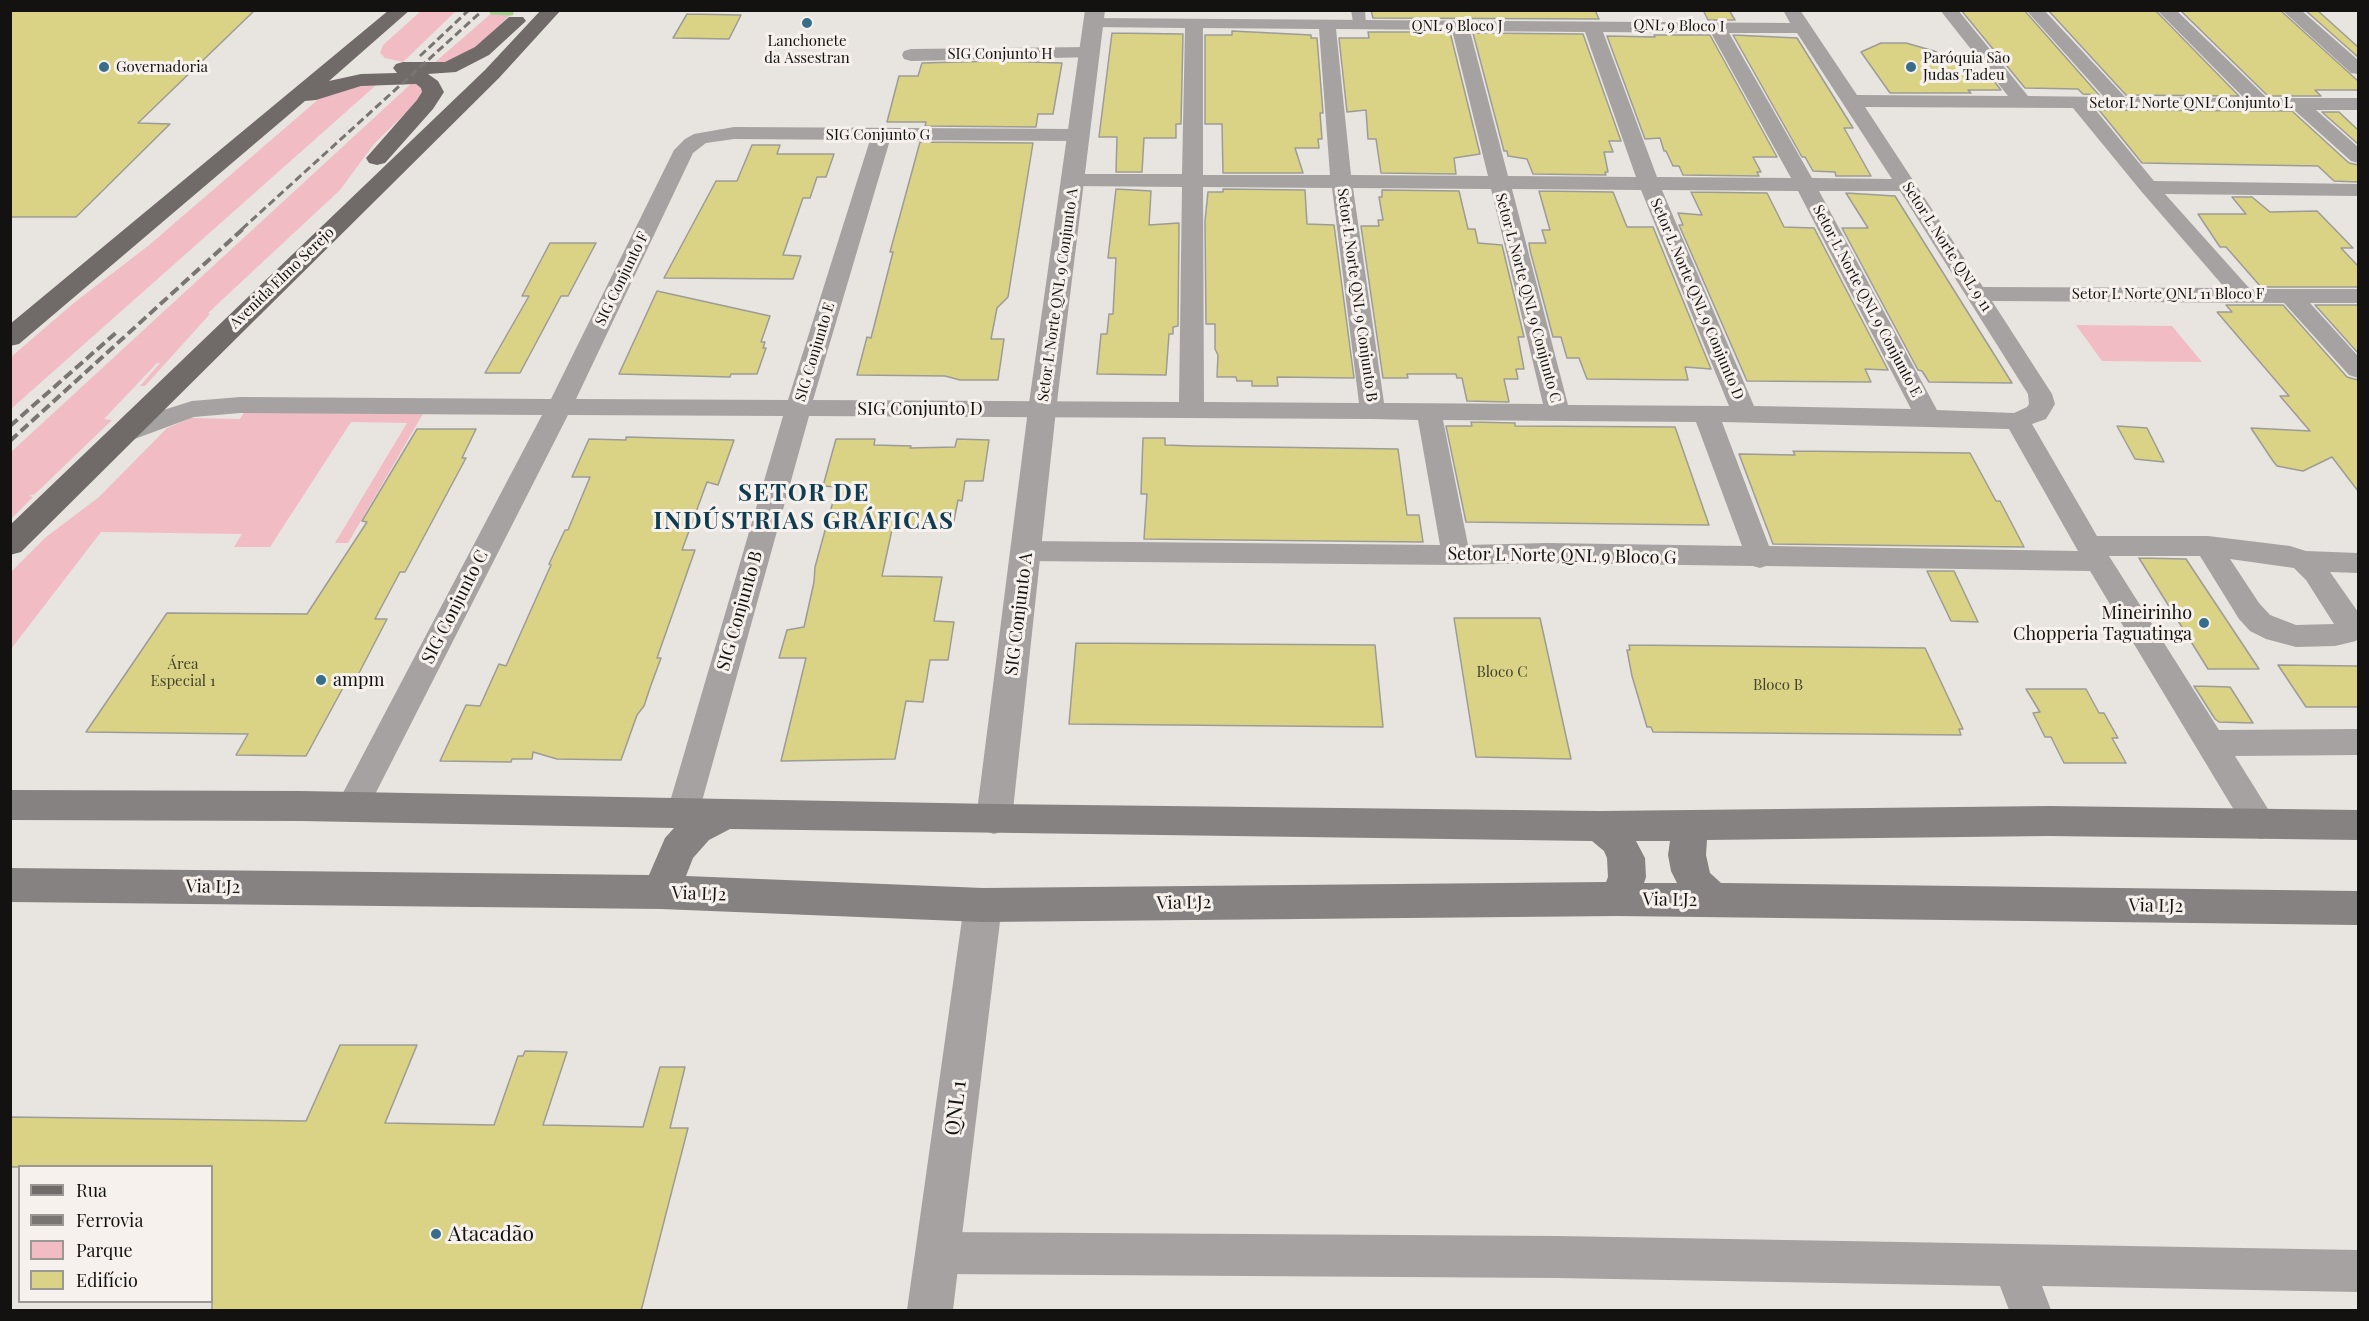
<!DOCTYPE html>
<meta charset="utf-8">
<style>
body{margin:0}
#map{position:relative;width:2369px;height:1321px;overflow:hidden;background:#e8e4df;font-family:"Playfair Display",serif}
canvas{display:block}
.frame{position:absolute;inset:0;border:12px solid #131210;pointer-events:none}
.legend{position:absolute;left:18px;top:1165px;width:195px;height:138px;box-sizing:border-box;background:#f6f1ec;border:2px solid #9b9894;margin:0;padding:8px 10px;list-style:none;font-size:18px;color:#131210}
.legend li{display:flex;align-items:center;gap:12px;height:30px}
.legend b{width:30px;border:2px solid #9b9894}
</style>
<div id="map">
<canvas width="2369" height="1321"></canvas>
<div class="frame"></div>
<ul class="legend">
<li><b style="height:8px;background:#706b69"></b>Rua</li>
<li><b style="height:8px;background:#787572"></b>Ferrovia</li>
<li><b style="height:16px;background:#f2bcc5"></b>Parque</li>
<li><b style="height:16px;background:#dad386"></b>Edifício</li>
</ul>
</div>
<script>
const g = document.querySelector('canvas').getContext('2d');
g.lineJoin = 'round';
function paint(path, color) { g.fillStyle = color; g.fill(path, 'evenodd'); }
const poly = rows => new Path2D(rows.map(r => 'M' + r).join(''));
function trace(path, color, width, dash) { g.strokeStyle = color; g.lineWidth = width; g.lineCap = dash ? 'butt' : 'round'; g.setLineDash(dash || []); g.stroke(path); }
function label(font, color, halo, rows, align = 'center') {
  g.font = font + ' "Playfair Display",serif'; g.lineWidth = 6; g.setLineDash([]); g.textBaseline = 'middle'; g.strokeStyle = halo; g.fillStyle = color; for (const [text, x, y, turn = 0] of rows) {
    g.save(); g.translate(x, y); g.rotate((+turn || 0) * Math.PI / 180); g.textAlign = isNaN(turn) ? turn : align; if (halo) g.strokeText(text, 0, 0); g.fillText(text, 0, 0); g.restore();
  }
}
const green = poly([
 [421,11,456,11,403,62,385,58,380,53,383,45],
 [494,11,513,11,508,13,510,15,468,55,457,61,433,64],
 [383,79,11,409,11,357,75,302,148,246,321,97],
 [413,82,422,83,422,97,374,144,340,190,208,313,210,314,145,386,140,386,160,363,157,363,104,419,112,420,35,494,29,496,33,497,11,519,11,452],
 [2076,325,2172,326,2202,362,2102,361],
 [245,411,424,412,348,543,335,543,407,423,351,422,270,547,234,547,242,534,101,532,11,649,11,572,46,537,99,497,167,428,191,418,240,419]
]);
const stream = poly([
 [492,12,511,13]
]);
const building = poly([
 [10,10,255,10,138,123,170,124,76,217,10,217,10,10],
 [1371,10,1595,10,1599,19,1373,18,1371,10],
 [1703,10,1729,10,1735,20,1708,20,1703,10],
 [1961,10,2024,10,2099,95,2083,94,2078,89,2025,88,1961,10],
 [2048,10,2155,10,2239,96,2126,95,2048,10],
 [2180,10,2280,10,2358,81,2358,90,2315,90,2321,96,2268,96,2180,10],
 [2305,10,2317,10,2358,47,2358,57,2305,10],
 [687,14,741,15,729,39,673,38,687,14],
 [1232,31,1311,35,1311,38,1317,38,1323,113,1320,113,1322,139,1318,139,1319,148,1295,148,1303,173,1223,173,1222,124,1205,124,1205,35,1232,35,1232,31],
 [1368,32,1450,32,1480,154,1454,158,1456,174,1381,173,1376,139,1368,139,1366,110,1347,112,1339,38,1369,38,1368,32],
 [1112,33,1183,34,1181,124,1176,124,1176,138,1144,138,1142,172,1116,172,1117,137,1099,137,1112,33],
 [1473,33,1583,34,1621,141,1609,141,1613,152,1604,152,1608,172,1605,172,1606,175,1533,174,1527,159,1508,156,1507,151,1504,151,1473,33],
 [1654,35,1710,35,1777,157,1753,157,1761,172,1757,172,1759,176,1683,175,1679,166,1673,166,1666,151,1664,151,1660,138,1645,139,1607,36,1655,37,1654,35],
 [1733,35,1797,38,1853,128,1844,128,1871,176,1836,176,1835,172,1813,171,1805,157,1802,157,1733,35],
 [1881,43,1906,43,1934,51,1990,76,2001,90,1968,90,1971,93,1890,93,1861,52,1881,43],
 [996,61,1062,63,1053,114,1038,114,1036,127,925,126,926,122,887,122,899,76,918,76,922,63,996,61],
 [2099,110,2292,111,2349,163,2358,165,2358,182,2334,181,2318,166,2142,163,2099,110],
 [2322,112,2339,112,2358,130,2358,144,2322,112],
 [920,142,1033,143,1008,297,997,308,991,339,1004,339,998,380,960,380,945,376,857,375,867,337,871,338,893,252,890,252,920,142],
 [752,145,780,145,777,154,834,154,826,177,817,177,810,198,803,198,783,255,801,256,793,279,664,278,716,181,737,181,752,145],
 [1116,189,1151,191,1149,225,1179,223,1178,326,1173,327,1173,334,1169,334,1166,375,1097,374,1101,334,1107,334,1109,314,1113,314,1116,258,1108,258,1116,189],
 [1223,189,1305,190,1307,224,1334,225,1354,378,1277,377,1278,386,1252,386,1252,381,1237,381,1236,377,1217,377,1218,355,1215,349,1215,324,1206,324,1205,221,1208,192,1223,192,1223,189],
 [1382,190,1459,191,1468,229,1475,229,1478,243,1502,245,1524,337,1518,337,1524,369,1516,369,1518,379,1504,379,1509,402,1467,401,1462,378,1457,378,1456,374,1407,374,1408,378,1383,378,1361,226,1379,226,1378,220,1383,220,1379,197,1382,197,1382,190],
 [1539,191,1613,192,1627,227,1653,227,1711,369,1685,367,1688,380,1587,379,1579,358,1567,358,1561,337,1553,337,1530,250,1529,243,1546,243,1542,230,1550,230,1539,191],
 [1691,192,1767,193,1784,227,1814,228,1888,370,1865,369,1871,382,1747,381,1679,225,1683,225,1678,213,1702,215,1691,192],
 [1846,193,1895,196,2012,383,1929,382,1922,371,1918,370,1842,228,1868,228,1846,193],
 [2232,197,2252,197,2270,212,2317,211,2353,248,2341,248,2358,266,2358,287,2261,287,2226,247,2220,247,2198,214,2246,214,2232,197],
 [550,243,596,243,568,296,561,296,520,373,485,373,529,296,522,296,550,243],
 [657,291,770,316,761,342,765,342,763,348,766,348,757,374,731,374,730,377,619,374,657,291],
 [2226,305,2283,305,2347,377,2358,380,2358,491,2332,457,2303,471,2277,466,2273,461,2251,428,2310,431,2280,396,2289,396,2217,312,2232,312,2226,305],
 [2315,305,2358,305,2358,353,2315,305],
 [1471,422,1515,423,1515,426,1675,427,1709,525,1466,522,1446,426,1472,426,1471,422],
 [2117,426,2147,428,2164,462,2135,459,2117,426],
 [417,429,476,429,462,458,466,458,405,572,400,572,375,619,387,619,358,675,350,675,306,756,236,755,248,734,86,732,167,613,307,614,367,522,362,521,417,429],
 [626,437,734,440,718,485,707,482,682,550,695,550,657,658,661,658,651,685,644,706,637,715,621,760,557,759,533,752,532,759,512,759,511,762,440,761,466,705,480,706,499,664,506,666,551,565,549,564,565,530,568,530,590,477,572,477,589,439,626,440,626,437],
 [1143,438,1165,438,1165,445,1194,446,1398,449,1407,515,1419,515,1423,542,1144,539,1147,494,1141,494,1143,438],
 [836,439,875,439,874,445,911,446,910,448,955,447,957,439,989,440,983,481,965,481,962,501,958,500,953,526,893,525,882,576,942,577,934,621,954,622,948,660,930,660,923,702,906,701,895,759,781,761,806,658,779,658,787,630,804,627,814,582,815,567,837,487,823,486,836,439],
 [1793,451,1970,453,1996,501,2000,501,2024,547,1773,544,1739,454,1795,455,1793,451],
 [2139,558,2186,559,2259,669,2208,669,2139,558],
 [1927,571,1954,571,1978,622,1951,621,1927,571],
 [1454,618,1540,618,1571,759,1476,757,1454,618],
 [1076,643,1375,645,1383,727,1069,724,1076,643],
 [1629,645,1925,648,1963,729,1959,729,1961,735,1653,732,1651,727,1647,727,1632,676,1627,650,1630,650,1629,645],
 [2278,665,2358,666,2358,707,2306,707,2278,665],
 [2194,686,2230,687,2253,723,2219,722,2215,719,2194,686],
 [2026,689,2086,689,2099,713,2104,713,2118,738,2112,738,2126,763,2064,763,2051,737,2045,737,2033,713,2040,712,2026,689],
 [340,1045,417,1045,385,1123,494,1125,518,1056,523,1056,525,1051,567,1052,543,1125,643,1127,660,1067,685,1067,670,1128,688,1128,641,1311,212,1311,212,1167,10,1167,10,1117,306,1121,340,1045]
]);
const pedestrian = poly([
 [1351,10,1365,10,1366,25,1364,28,1354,28,1351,10]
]);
const minor = poly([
 [1783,10,1800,10,1857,95,2008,96,1940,10,1958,10,2028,96,2104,97,2026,10,2044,10,2125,97,2244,98,2157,10,2176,10,2267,98,2358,98,2358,110,2316,110,2358,147,2358,163,2351,161,2293,109,2094,108,2154,181,2358,184,2358,196,2165,194,2250,289,2358,289,2358,303,2310,303,2358,356,2358,378,2349,375,2284,303,1992,301,2052,394,2055,404,2046,419,2032,424,2097,536,2208,536,2290,546,2306,551,2358,553,2358,573,2330,572,2358,612,2358,638,2356,641,2335,646,2296,647,2266,639,2250,631,2239,619,2200,556,2109,556,2219,730,2358,729,2358,755,2235,756,2278,825,2273,835,2261,839,2249,835,2090,571,1766,566,1760,568,1753,566,1546,563,1456,565,1027,561,1017,558,1013,551,1017,544,1027,541,1440,545,1418,420,1373,419,809,416,699,812,695,822,683,826,671,822,667,812,783,416,568,415,363,818,351,822,339,818,335,808,542,415,240,413,194,417,121,444,112,442,108,436,112,430,141,417,192,401,240,397,551,399,674,150,685,139,694,134,734,127,1077,129,1084,131,1087,135,1084,139,1077,141,890,140,813,400,1179,402,1182,187,1074,186,1067,184,1064,180,1067,176,1074,174,1182,174,1185,28,1093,27,1087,26,1084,22,1087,18,1790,23,1783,10],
 [1203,28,1319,29,1330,175,1203,175,1203,28],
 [1336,29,1452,30,1488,176,1351,175,1336,29],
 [1470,31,1585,32,1636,177,1508,176,1470,31],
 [1603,32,1711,33,1791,178,1657,177,1603,32],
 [1729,33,1797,33,1892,179,1812,178,1729,33],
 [1865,107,2073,108,2141,191,2225,288,1983,287,1865,107],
 [734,139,870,140,788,400,576,399,693,153,706,143,734,139],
 [1203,187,1332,188,1359,403,1204,402,1203,187],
 [1353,188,1491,189,1543,404,1384,403,1353,188],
 [1512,189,1641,190,1729,406,1568,405,1512,189],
 [1662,190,1798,191,1911,409,1754,406,1662,190],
 [1819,191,1900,191,2028,394,2029,404,2027,407,2014,413,1937,410,1819,191],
 [1443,420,1696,422,1742,546,1546,543,1468,545,1443,420],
 [1722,422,2009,429,2078,551,1769,546,1722,422],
 [2230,559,2294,568,2306,580,2334,624,2296,625,2270,615,2259,603,2230,559],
 [2282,10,2301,10,2358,60,2358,74,2351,73,2282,10],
 [1089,47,1096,49,1098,53,1096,57,911,61,904,59,902,55,904,51,911,49,1089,47],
 [938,1232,1557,1236,2358,1250,2358,1292,2042,1286,2051,1310,2009,1310,2000,1286,1557,1278,938,1274,923,1268,917,1253,923,1238,938,1232]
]);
const tertiary = poly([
 [1085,10,1105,10,1056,410,1012,819,1007,830,994,834,981,830,976,819,1028,410,1085,10],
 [983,888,996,893,1002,905,953,1310,907,1310,964,905,970,893,983,888]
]);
const secondary = poly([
 [10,790,301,791,994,804,1600,811,2049,806,2358,810,2358,840,2049,836,1707,840,1706,855,1710,873,1721,883,2358,891,2358,925,1618,916,983,922,661,909,10,902,10,868,649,875,665,838,674,828,301,821,10,820,10,790],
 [730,829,1592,841,1604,851,1607,858,1608,877,1606,882,983,888,686,876,693,858,709,840,730,829],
 [1636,841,1670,841,1668,855,1671,871,1677,883,1644,883,1646,877,1645,858,1636,841]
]);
const primary = poly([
 [389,10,410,10,329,81,361,74,397,73,393,68,396,64,403,62,445,62,475,47,509,17,523,17,526,21,489,55,456,72,428,74,438,81,444,92,433,109,385,163,377,165,369,163,366,158,417,100,422,92,421,88,416,84,361,86,316,100,305,101,19,344,10,346,10,324,389,10],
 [541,10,561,10,499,78,21,552,10,555,10,525,485,70,541,10]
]);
const railFar1 = poly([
 [420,56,469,10],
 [242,229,483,10]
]);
const rail = poly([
 [10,426,118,331],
 [10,441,244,228]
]);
const markers = [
 [807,23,6,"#386e8a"],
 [104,67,6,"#386e8a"],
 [1911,67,6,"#386e8a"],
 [2204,623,6,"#386e8a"],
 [321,680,6,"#386e8a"],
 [436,1234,6,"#386e8a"]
];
const farStreetnames = [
 ["QNL 9 Bloco J",1457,26],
 ["QNL 9 Bloco I",1679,26,1],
 ["SIG Conjunto H",1000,54],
 ["Setor L Norte QNL Conjunto L",2191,103],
 ["SIG Conjunto G",878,135],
 ["Setor L Norte QNL 9 11",1947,247,57],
 ["Avenida Elmo Serejo",282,278,-44],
 ["SIG Conjunto F",622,279,-64],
 ["Setor L Norte QNL 11 Bloco F",2168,294],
 ["Setor L Norte QNL 9 Conjunto A",1058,295,-82],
 ["Setor L Norte QNL 9 Conjunto B",1357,295,82],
 ["Setor L Norte QNL 9 Conjunto C",1528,298,75],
 ["Setor L Norte QNL 9 Conjunto D",1697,299,67],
 ["Setor L Norte QNL 9 Conjunto E",1867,301,62],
 ["SIG Conjunto E",815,352,-73]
];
const farPoinames = [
 ["Lanchonete",807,41,"center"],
 ["da Assestran",807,58,"center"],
 ["Paróquia São",1923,58],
 ["Judas Tadeu",1923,75],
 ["Governadoria",116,67]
];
const numberNames = [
 ["Área",183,664],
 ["Especial 1",183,681],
 ["Bloco C",1502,672],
 ["Bloco B",1778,685]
];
const streetNames = [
 ["SIG Conjunto D",920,409],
 ["Setor L Norte QNL 9 Bloco G",1562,556,1],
 ["SIG Conjunto C",455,607,-63],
 ["SIG Conjunto B",740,611,-74],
 ["SIG Conjunto A",1019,614,-83],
 ["Via LJ2",213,887,1],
 ["Via LJ2",699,894,2],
 ["Via LJ2",1670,900,1],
 ["Via LJ2",1184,903,-1],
 ["Via LJ2",2156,906,1]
];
const poiNames = [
 ["Mineirinho",2192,613],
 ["Chopperia Taguatinga",2192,634],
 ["ampm",333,680,"left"]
];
const nearStreetnames = [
 ["QNL 1",956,1108,-83]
];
const nearPoinames = [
 ["Atacadão",448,1234]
];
const districtNames = [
 ["SETOR DE",804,494],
 ["INDÚSTRIAS GRÁFICAS",804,522]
];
paint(green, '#f2bcc5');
trace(stream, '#a4d191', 5);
paint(building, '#dad386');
trace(building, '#9c9c96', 1.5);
paint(pedestrian, '#a5a2a1');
paint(minor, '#a5a2a1');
paint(tertiary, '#a5a2a1');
paint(secondary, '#868281');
paint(primary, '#706b69');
trace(railFar1, '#787572', 3, [8, 4]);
trace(rail, '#787572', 4, [10, 4.5]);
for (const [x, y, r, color] of markers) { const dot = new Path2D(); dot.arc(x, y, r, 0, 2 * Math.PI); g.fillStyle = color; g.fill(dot); trace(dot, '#f6f1ec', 2); }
label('15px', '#131210', '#f6f1ec', farStreetnames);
label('15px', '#131210', '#f6f1ec', farPoinames, 'left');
label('15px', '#45422e', null, numberNames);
label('18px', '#131210', '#f6f1ec', streetNames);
label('18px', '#131210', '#f6f1ec', poiNames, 'right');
label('21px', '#131210', '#f6f1ec', nearStreetnames);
label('21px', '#131210', '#f6f1ec', nearPoinames, 'left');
g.letterSpacing = '1.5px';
label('bold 24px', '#103c51', '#f6f1ec', districtNames);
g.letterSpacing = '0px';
</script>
